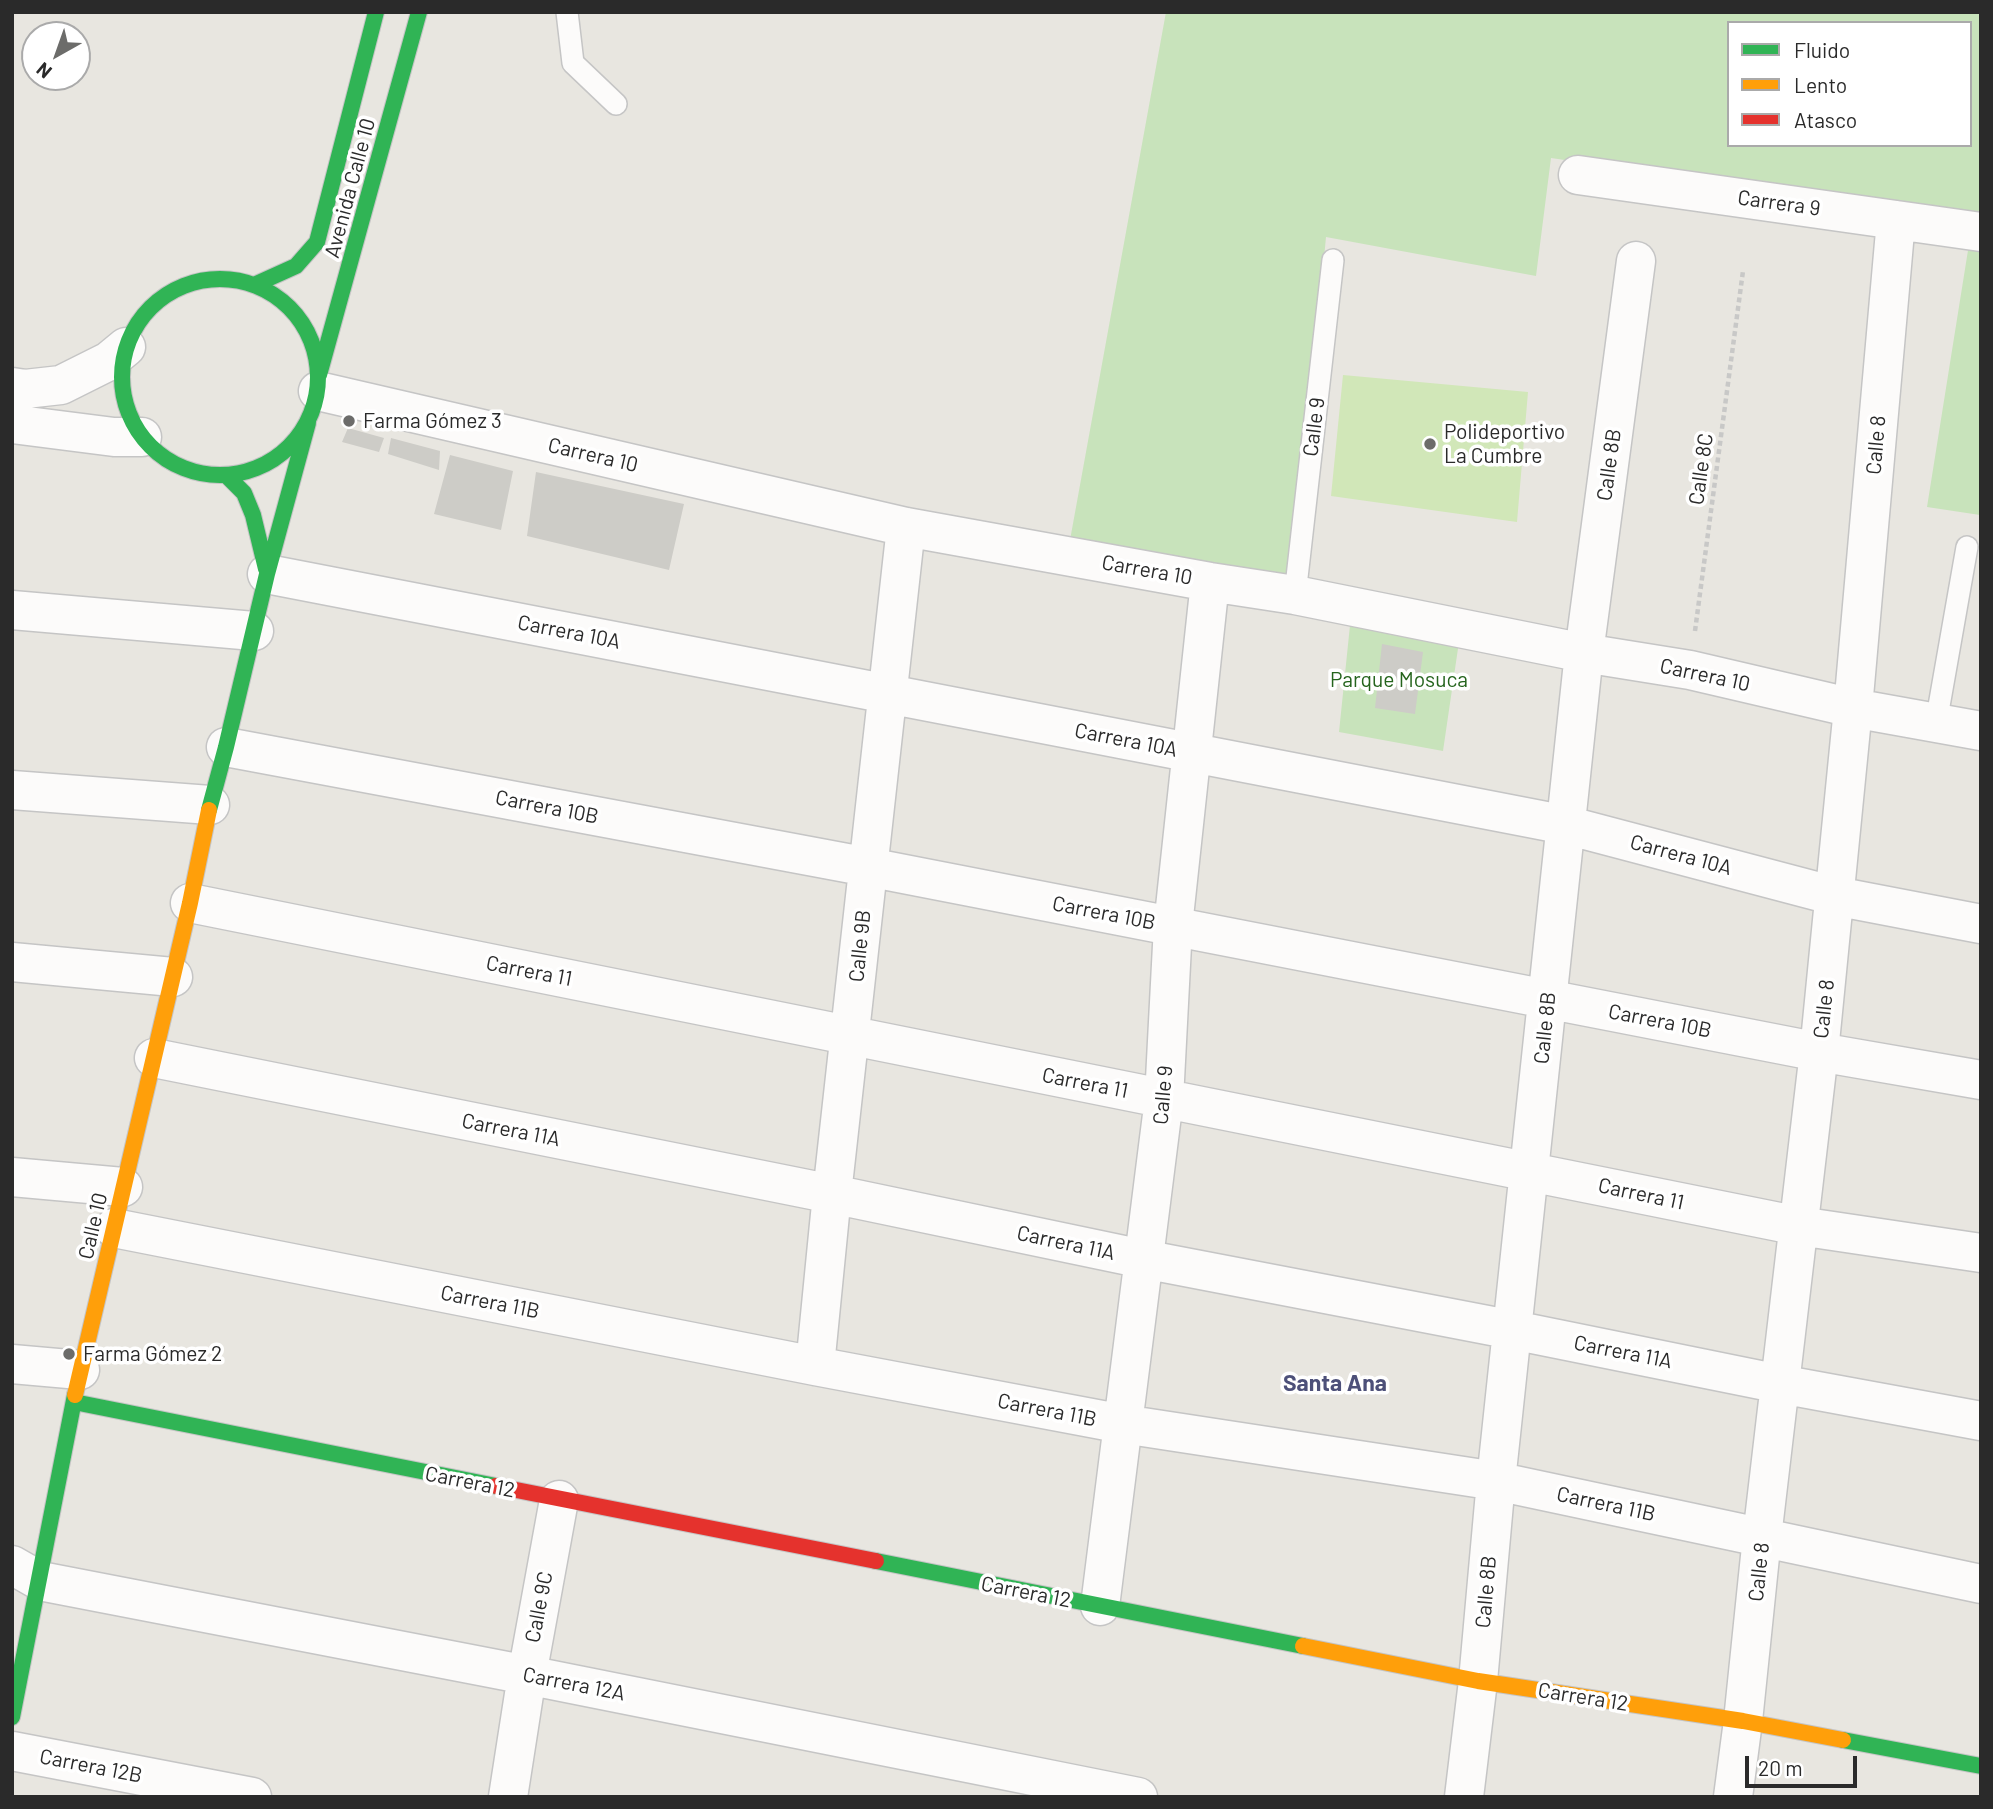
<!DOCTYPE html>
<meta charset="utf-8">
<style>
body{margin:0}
#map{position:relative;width:1993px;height:1809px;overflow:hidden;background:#e8e6e0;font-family:Barlow,sans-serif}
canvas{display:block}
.frame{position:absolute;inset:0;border:14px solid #2a2a2a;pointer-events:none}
.legend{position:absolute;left:1727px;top:21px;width:245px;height:126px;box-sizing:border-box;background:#fff;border:2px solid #aaa;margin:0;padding:9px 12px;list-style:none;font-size:21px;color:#2a2a2a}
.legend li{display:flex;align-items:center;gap:14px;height:35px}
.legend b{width:35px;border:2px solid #aaa}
.north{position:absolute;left:21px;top:21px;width:70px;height:70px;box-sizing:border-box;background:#fff;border:2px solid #aaa;border-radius:50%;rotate:220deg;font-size:19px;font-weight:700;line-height:28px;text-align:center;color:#2a2a2a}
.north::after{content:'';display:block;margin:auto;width:24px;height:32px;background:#6c6c6a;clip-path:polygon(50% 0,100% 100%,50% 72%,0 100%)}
.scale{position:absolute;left:1745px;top:1756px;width:112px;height:32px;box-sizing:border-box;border:4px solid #2a2a2a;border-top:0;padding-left:9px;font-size:21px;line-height:24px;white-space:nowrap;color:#2a2a2a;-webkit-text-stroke:5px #fff;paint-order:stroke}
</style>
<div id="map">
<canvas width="1993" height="1809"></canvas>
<div class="frame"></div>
<ul class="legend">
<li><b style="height:9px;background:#30b455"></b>Fluido</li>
<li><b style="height:9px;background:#ff9f0a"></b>Lento</li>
<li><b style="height:9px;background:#e5322d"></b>Atasco</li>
</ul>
<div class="north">N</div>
<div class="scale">20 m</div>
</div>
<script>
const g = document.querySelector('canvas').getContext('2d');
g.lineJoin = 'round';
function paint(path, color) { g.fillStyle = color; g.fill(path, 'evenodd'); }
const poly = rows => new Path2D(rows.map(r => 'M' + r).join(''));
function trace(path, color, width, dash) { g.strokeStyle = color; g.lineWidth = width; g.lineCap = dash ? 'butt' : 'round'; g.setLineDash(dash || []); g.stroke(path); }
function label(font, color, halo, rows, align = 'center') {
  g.font = font + ' Barlow,sans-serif'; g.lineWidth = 7; g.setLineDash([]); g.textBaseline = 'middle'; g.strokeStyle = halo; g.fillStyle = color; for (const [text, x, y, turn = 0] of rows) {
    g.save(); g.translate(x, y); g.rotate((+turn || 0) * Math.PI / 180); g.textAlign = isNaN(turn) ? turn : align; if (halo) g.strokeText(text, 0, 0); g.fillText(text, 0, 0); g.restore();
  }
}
const green = poly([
 [1166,12,1981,12,1980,515,1927,507,1973,219,1551,158,1536,276,1326,237,1294,578,1070,540],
 [1729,23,1970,23,1970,145,1729,145],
 [1352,606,1461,628,1443,751,1339,732]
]);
const pitch = poly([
 [1343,375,1528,392,1517,522,1331,496]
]);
const building = poly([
 [348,428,384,438,379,452,342,442],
 [391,438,440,451,439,470,388,454],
 [450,455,513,471,501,530,434,514],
 [536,472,684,504,669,570,527,536],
 [1382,644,1423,652,1415,714,1375,708]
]);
const path = poly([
 [1695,631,1743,271]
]);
const lane = poly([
 [567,12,573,63,616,104],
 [1295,595,1333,260],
 [1936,723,1967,547]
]);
const street = poly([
 [1578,175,1981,232],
 [12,387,25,389,61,385,109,361,126,347],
 [318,391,906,527,1210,582,1295,595,1584,653,1690,670,1853,708,1981,731],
 [12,424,114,437,142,437],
 [267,574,1566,825,1835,896,1981,924],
 [12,610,254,631],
 [226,747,868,867,1819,1052,1981,1080],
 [12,790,210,805],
 [190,903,1799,1226,1981,1253],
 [12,962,173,977],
 [154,1058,832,1194,1143,1259,1513,1330,1780,1384,1981,1421],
 [12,1177,123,1187],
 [114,1228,815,1366,1123,1424,1496,1481,1981,1584],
 [12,1364,80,1370],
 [815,1366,832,1194,906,527],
 [12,1565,40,1581,527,1675,1138,1797],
 [1100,1606,1164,1099,1173,926,1210,582],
 [12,1751,252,1797],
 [508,1797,527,1675,559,1500],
 [1464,1797,1478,1681,1496,1481,1584,653,1636,261],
 [1733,1797,1743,1721,1762,1537,1819,1052,1853,708,1896,220]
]);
const fast = poly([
 '122 377a98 98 0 1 1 196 0a98 98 0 1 1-196 0Z',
 [254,285,296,266,317,242,376,12],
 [319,375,419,12],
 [227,476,244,493,253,515,266,569],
 [209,810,226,747,267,574,308,423],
 [74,1402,496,1486],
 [876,1561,1303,1646],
 [12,1717,75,1395],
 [1843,1740,1981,1766]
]);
const slow = poly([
 [75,1395,190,903,209,810],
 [1303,1646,1478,1681,1743,1721,1843,1740]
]);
const jam = poly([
 [496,1486,876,1561]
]);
const markers = [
 [349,421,7,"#6c6c6a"],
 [1430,444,7,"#6c6c6a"],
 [69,1354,7,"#6c6c6a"]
];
const streetNames = [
 ["Avenida Calle 10",350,188,-75],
 ["Carrera 9",1779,203,8],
 ["Calle 9",1314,427,-83],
 ["Calle 8",1876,445,-85],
 ["Carrera 10",593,455,13],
 ["Calle 8B",1609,465,-82],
 ["Calle 8C",1701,469,-82],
 ["Carrera 10",1147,570,10],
 ["Carrera 10A",569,632,11],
 ["Carrera 10",1705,675,12],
 ["Carrera 10A",1126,740,11],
 ["Carrera 10B",547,807,11],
 ["Carrera 10A",1681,855,15],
 ["Carrera 10B",1104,913,11],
 ["Calle 9B",860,946,-84],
 ["Carrera 11",529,971,11],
 ["Calle 8",1824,1009,-84],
 ["Carrera 10B",1660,1021,11],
 ["Calle 8B",1545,1028,-84],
 ["Carrera 11",1085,1083,11],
 ["Calle 9",1163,1095,-85],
 ["Carrera 11A",511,1130,11],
 ["Carrera 11",1641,1194,12],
 ["Calle 10",93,1226,-77],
 ["Carrera 11A",1066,1243,12],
 ["Carrera 11B",490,1302,11],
 ["Carrera 11A",1623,1352,11],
 ["Carrera 11B",1047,1410,11],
 ["Carrera 12",470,1482,11],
 ["Carrera 11B",1606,1504,12],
 ["Calle 8",1759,1572,-84],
 ["Carrera 12",1026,1592,11],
 ["Calle 8B",1486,1592,-85],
 ["Calle 9C",539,1607,-79],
 ["Carrera 12A",574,1684,11],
 ["Carrera 12",1583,1697,9],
 ["Carrera 12B",91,1766,11]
];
const poiNames = [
 ["Farma Gómez 3",363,421],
 ["Polideportivo",1444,432],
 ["La Cumbre",1444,456],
 ["Farma Gómez 2",83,1354]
];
const parkNames = [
 ["Parque Mosuca",1399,680]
];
const neighbourhoodNames = [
 ["Santa Ana",1335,1383]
];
paint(green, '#c8e3bb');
paint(pitch, '#d1e7b8');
paint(building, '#cdccc7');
trace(lane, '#c5c5c5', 24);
trace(street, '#c5c5c5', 41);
trace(fast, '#c5c5c5', 18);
trace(slow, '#c5c5c5', 18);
trace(jam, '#c5c5c5', 18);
trace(path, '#c8c8c7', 4.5, [5, 3.5]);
trace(lane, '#fcfbfa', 21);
trace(street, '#fcfbfa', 38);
trace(fast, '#30b455', 16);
trace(slow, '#ff9f0a', 16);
trace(jam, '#e5322d', 16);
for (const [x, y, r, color] of markers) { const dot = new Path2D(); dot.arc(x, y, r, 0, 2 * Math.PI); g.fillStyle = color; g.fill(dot); trace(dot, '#fff', 2.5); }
label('21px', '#2a2a2a', '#fff', streetNames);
label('21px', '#2a2a2a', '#fff', poiNames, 'left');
label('21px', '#25641d', '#fff', parkNames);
label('bold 23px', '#4d5079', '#fff', neighbourhoodNames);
</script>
